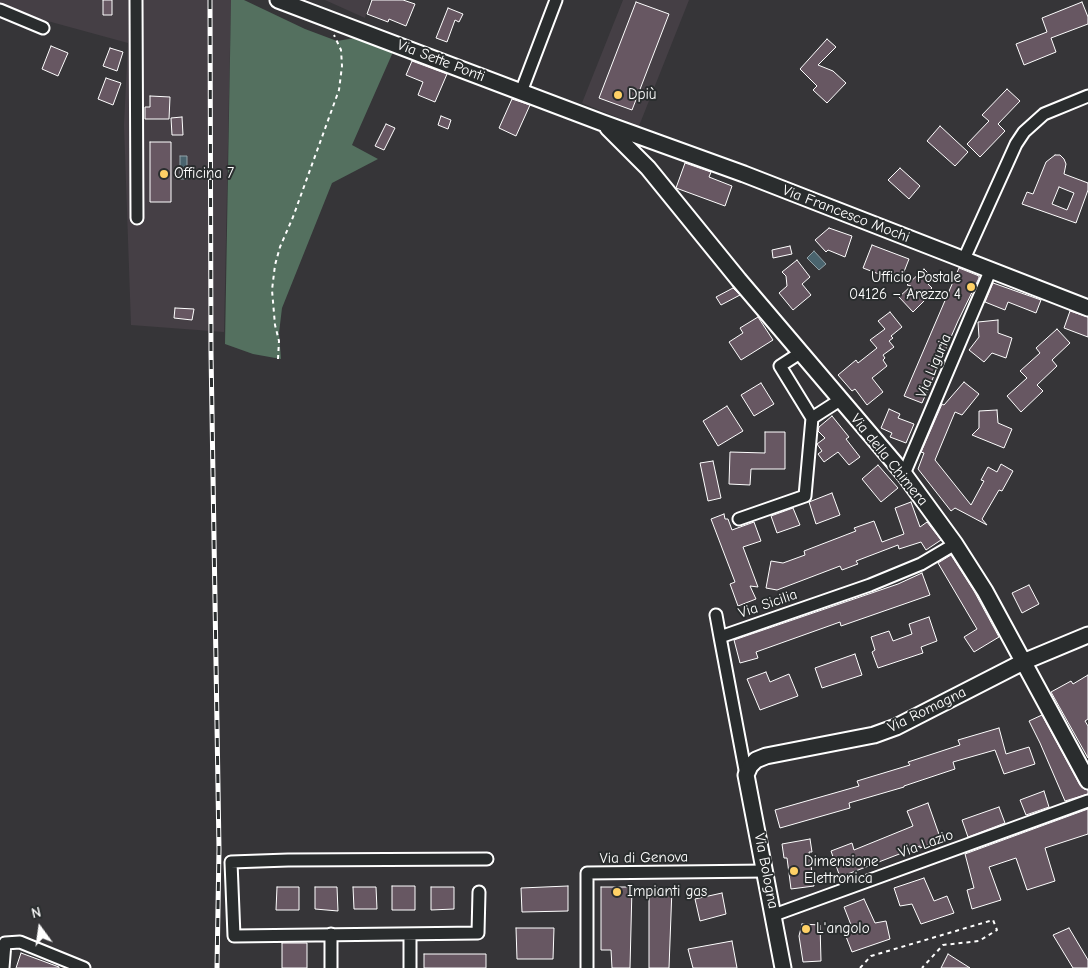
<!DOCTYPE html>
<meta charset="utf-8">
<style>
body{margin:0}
#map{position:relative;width:1088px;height:968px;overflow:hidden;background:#363538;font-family:"Comic Neue",sans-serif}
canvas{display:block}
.north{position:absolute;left:15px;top:903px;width:50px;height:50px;-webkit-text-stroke:4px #2a2d2e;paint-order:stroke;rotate:346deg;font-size:14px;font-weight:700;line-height:20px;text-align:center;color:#fff}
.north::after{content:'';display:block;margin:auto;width:18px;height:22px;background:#fff;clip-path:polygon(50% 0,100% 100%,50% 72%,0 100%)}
</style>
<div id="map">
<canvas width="1088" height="968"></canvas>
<div class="north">N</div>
</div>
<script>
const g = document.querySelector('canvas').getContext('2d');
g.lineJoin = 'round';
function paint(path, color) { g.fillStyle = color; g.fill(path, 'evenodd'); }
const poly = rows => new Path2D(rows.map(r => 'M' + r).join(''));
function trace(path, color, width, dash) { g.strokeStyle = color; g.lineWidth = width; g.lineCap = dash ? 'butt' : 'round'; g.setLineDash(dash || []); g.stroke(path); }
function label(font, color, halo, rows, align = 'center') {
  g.font = font + ' "Comic Neue",sans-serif'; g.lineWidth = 4; g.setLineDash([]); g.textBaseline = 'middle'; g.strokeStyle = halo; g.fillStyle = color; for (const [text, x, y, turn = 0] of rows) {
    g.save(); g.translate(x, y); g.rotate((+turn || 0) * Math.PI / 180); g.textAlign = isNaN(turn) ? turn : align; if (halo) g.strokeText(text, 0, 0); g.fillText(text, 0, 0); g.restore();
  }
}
const built = poly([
 [0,0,231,0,224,332,131,325,124,125,128,43,0,8],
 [325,0,370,0,365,18],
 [623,0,689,0,639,126,582,103]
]);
const green = poly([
 [231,0,244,0,305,29,337,41,355,38,393,52,352,145,378,159,332,183,282,308,279,333,281,359,253,354,225,344]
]);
const water = poly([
 [180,156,187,156,187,179,180,179,180,156],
 [814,251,826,264,819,270,807,258,814,251]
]);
const building = poly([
 [103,0,112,0,112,15,103,15,103,0],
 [372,0,403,0,415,4,406,26,389,19,388,22,367,14,372,0],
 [636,2,669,14,632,110,599,98,636,2],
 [1082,2,1088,17,1088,24,1051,38,1056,52,1024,65,1016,44,1047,32,1042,18,1082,2],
 [448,8,463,14,459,22,455,20,447,42,436,38,448,8],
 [827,39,836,47,818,65,833,71,846,83,827,103,813,90,817,86,800,69,827,39],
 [51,46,68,53,58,76,42,69,51,46],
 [110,48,123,52,117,71,103,66,110,48],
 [412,61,447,74,435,102,418,95,423,82,406,75,412,61],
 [106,78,121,83,113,105,98,99,106,78],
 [1007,89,1020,101,998,124,1005,131,980,157,967,144,989,121,982,115,1007,89],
 [150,96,170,97,169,119,145,119,145,107,150,107,150,96],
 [512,99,530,105,516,136,499,128,512,99],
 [441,116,451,120,448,129,438,125,441,116],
 [182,117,183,135,172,135,171,118,182,117],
 [386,124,395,128,384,150,375,146,386,124],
 [940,126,968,152,955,166,927,141,940,126],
 [150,142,171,142,171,202,150,202,150,142],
 [1055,155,1060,155,1064,159,1066,164,1064,174,1088,183,1088,190,1076,223,1022,204,1027,192,1033,194,1046,162,1055,155],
 [1059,187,1074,193,1067,210,1052,204,1059,187],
 [685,163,711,172,709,177,732,186,725,206,676,188,685,163],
 [900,168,920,186,909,199,888,180,900,168],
 [829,228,852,236,845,257,828,250,826,252,815,240,829,228],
 [872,245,909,259,900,282,863,268,872,245],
 [790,246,792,254,773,258,772,250,790,246],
 [797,260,810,277,802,284,811,295,793,310,779,293,787,286,786,276,782,272,797,260],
 [959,268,979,276,979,278,958,321,922,403,904,396,959,268],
 [924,269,934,279,928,284,932,288,923,296,926,299,913,312,899,297,911,286,907,285,924,269],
 [993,283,1041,300,1036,313,1008,302,1005,310,985,302,993,283],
 [733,288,740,295,721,305,716,297,733,288],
 [175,308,194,309,192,320,174,318,175,308],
 [1070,311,1088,317,1088,337,1064,328,1070,311],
 [890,312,902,327,891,336,893,338,889,341,894,347,883,355,885,358,883,360,887,366,872,378,883,392,867,405,855,389,852,391,838,375,856,360,858,363,877,348,870,340,885,329,878,321,890,312],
 [758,317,773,340,741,360,729,342,743,333,740,328,758,317],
 [998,320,998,333,1012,338,1006,358,992,353,984,362,969,350,979,337,978,322,998,320],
 [1057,329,1070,343,1052,360,1057,366,1037,385,1043,391,1021,412,1007,396,1027,378,1020,371,1040,353,1036,348,1057,329],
 [964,382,979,394,962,415,955,412,935,460,971,505,984,481,981,480,988,467,997,472,1001,464,1013,471,1002,491,999,490,982,519,987,525,955,508,951,511,918,469,924,453,921,452,942,404,944,405,964,382],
 [761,383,774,404,754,416,741,395,761,383],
 [727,406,743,431,718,446,703,421,727,406],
 [889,409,900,414,898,418,914,424,906,443,890,437,892,433,881,428,889,409],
 [997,410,998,423,1012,429,1004,448,972,435,979,428,979,411,997,410],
 [832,416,849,437,846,439,860,457,849,465,838,452,824,462,818,454,822,451,817,444,825,438,818,431,819,427,832,416],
 [765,432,785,432,785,469,751,469,750,485,729,484,730,452,765,453,765,432],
 [713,461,721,498,708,501,700,463,713,461],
 [878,465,898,488,881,502,862,479,878,465],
 [832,493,840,515,816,524,809,502,832,493],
 [911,502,920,527,927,522,941,540,926,550,921,542,899,549,898,545,856,561,858,564,842,570,840,566,777,590,766,588,771,561,783,563,805,555,804,551,856,531,854,528,874,521,882,542,904,534,895,508,911,502],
 [793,508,800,525,777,533,771,516,793,508],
 [724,514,725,519,728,519,732,530,754,522,761,541,743,547,758,587,750,586,756,599,738,606,730,584,735,582,711,519,724,514],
 [951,555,974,591,999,637,974,652,964,637,977,629,938,563,951,555],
 [922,573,930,595,841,626,840,622,756,652,758,658,740,663,734,640,898,584,922,573],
 [1029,585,1039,604,1022,613,1012,593,1029,585],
 [929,617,937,641,921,647,923,653,878,668,872,652,875,650,871,637,889,631,893,641,912,634,909,624,929,617],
 [855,654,862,675,822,688,815,668,855,654],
 [766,672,770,682,789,674,798,696,760,710,747,679,766,672],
 [1088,675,1088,719,1085,721,1088,726,1088,758,1051,692,1071,681,1073,684,1088,675],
 [1042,715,1080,785,1084,789,1088,790,1088,794,1065,801,1040,743,1029,721,1042,715],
 [999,728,1006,754,1029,747,1035,764,1004,774,995,750,953,762,955,769,904,786,904,787,849,803,850,808,780,828,775,810,859,786,857,781,910,765,908,762,960,745,958,740,999,728],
 [1044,791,1049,807,1026,815,1020,800,1044,791],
 [928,803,941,840,920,848,920,846,840,877,831,851,852,843,854,850,913,826,907,811,928,803],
 [999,807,1005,823,968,837,962,820,999,807],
 [1088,809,1088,834,1045,848,1055,881,1027,890,1016,858,989,867,1001,900,972,909,967,890,974,888,965,854,1088,809],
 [810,839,812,852,809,852,814,886,791,889,787,858,784,858,782,844,810,839],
 [924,878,934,901,947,896,954,913,921,924,912,904,900,906,894,888,924,878],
 [392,886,415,886,415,910,392,910,392,886],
 [568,886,568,911,522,912,521,888,568,886],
 [277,887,299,887,299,910,276,910,277,887],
 [315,887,337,887,338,911,315,909,315,887],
 [353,887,376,887,377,909,354,909,353,887],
 [431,887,454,887,454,909,431,910,431,887],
 [601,887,632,887,630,968,612,968,611,950,601,950,601,887],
 [649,888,672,888,669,968,649,968,649,888],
 [722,893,726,914,700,921,695,899,722,893],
 [864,899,875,923,886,921,890,939,852,952,845,934,853,930,844,907,864,899],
 [802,924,820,925,821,961,803,962,799,936,802,924],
 [516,928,554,928,553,959,517,959,516,928],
 [1069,928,1088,960,1088,968,1073,968,1053,935,1069,928],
 [732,941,737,968,693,968,688,949,732,941],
 [282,943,307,943,307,968,282,968,282,943],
 [21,953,59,967,59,968,16,968,21,953],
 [424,954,486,954,486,968,424,968,424,954],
 [948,954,970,968,941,968,948,954]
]);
const path = poly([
 [278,359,279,341,275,325,272,290,275,265,280,247,293,217,339,90,342,66,341,50,334,35],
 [860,968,871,956,993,920,997,930,979,941,943,945,922,968]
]);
const street = poly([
 [136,0,137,218],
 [0,10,43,28],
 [521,92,556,0],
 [964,259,1016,144,1024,132,1044,114,1088,96],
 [800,353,780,366,812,418],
 [904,474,991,269],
 [739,519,805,496,812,418,840,400],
 [716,615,720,637],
 [746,775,720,637,870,585,921,564,955,544],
 [479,892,478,933,234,936,231,862,288,860,487,859],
 [774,915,1088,801],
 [3,968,5,943,20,942,84,968],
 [331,968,331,934],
 [410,968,410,935],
 [587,968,587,873,766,871]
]);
const secondary = poly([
 [278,0,603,123,744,174,1088,308],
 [608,128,648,168,739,280,904,474,955,544,985,591,1088,781],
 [783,968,746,775,750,766,756,760,766,756,874,735,896,727,1023,662,1088,635]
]);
const rail = poly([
 [210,0,211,352,219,849,217,968]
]);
const markers = [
 [618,95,5,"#ffd166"],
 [164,174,5,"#ffd166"],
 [971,287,5,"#ffd166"],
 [794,871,5,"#ffd166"],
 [617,892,5,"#ffd166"],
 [806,929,5,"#ffd166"]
];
const streetNames = [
 ["Via Sette Ponti",441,61,21],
 ["Via Francesco Mochi",846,214,21],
 ["Via Liguria",934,366,-67],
 ["Via della Chimera",889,460,51],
 ["Via Sicilia",768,604,-19],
 ["Via Romagna",927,710,-26],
 ["Via Lazio",926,844,-20],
 ["Via di Genova",644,858,-1],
 ["Via Bologna",766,871,79]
];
const poiNames = [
 ["Dpiù",628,95],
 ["Officina 7",174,174],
 ["Ufficio Postale",961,278,"right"],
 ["04126 – Arezzo 4",961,295,"right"],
 ["Dimensione",804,862],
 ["Elettronica",804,879],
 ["Impianti gas",627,892],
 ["L'angolo",816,929]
];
paint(built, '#453f45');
paint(green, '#54705f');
paint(water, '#4a646e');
trace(water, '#92a2a8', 1);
paint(building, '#675762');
trace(building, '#fff', 1);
trace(street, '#fff', 15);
trace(secondary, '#fff', 19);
trace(path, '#fff', 2, [4, 4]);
trace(street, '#2a2d2e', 11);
trace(secondary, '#2a2d2e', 15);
trace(rail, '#fff', 5);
trace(rail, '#2a2d2e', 3, [9]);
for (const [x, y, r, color] of markers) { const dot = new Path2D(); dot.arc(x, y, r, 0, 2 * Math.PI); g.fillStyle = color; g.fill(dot); trace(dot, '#2a2d2e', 2); }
label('15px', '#fff', '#2a2d2e', streetNames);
label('15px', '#fff', '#2a2d2e', poiNames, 'left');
</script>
